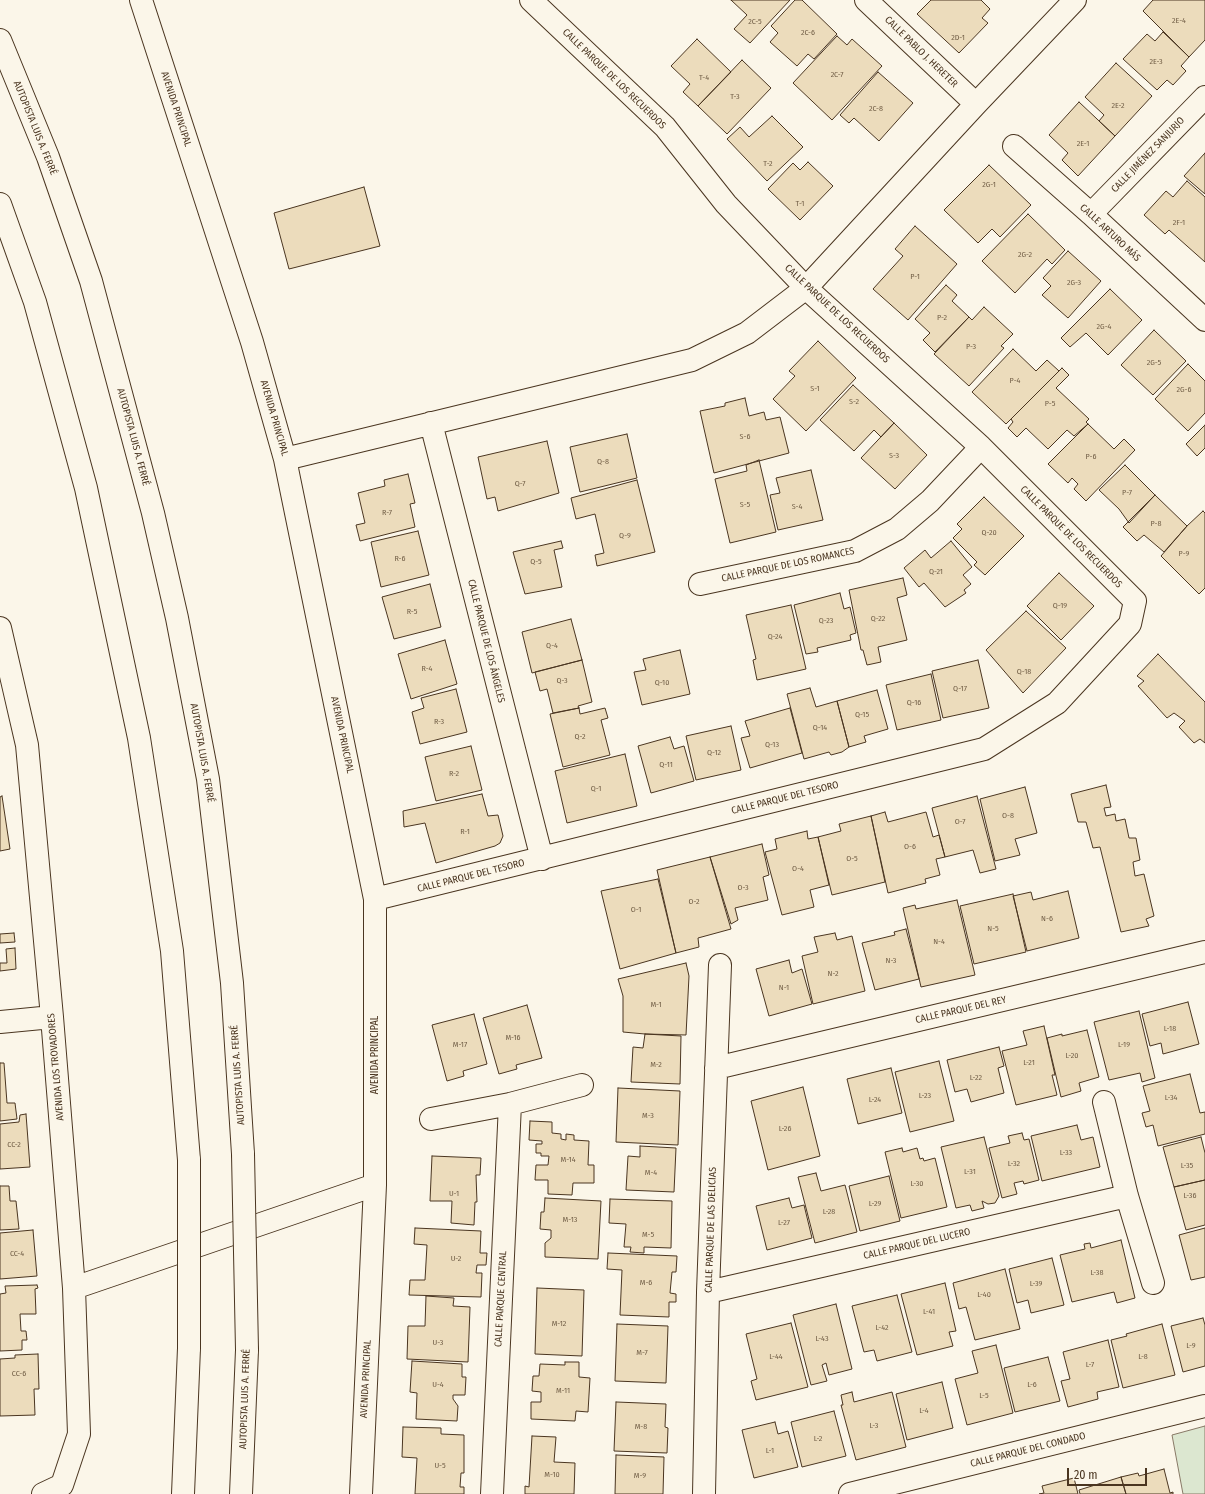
<!DOCTYPE html>
<meta charset="utf-8">
<style>
body{margin:0}
#map{position:relative;width:1205px;height:1494px;overflow:hidden;background:#fbf6e9;font-family:"Fira Sans Condensed",sans-serif}
canvas{display:block}
.scale{position:absolute;left:1067px;top:1468px;width:80px;height:18px;box-sizing:border-box;border:2px solid #4a3520;border-top:0;padding-left:5px;font-size:12px;line-height:14px;white-space:nowrap;color:#4a3520;-webkit-text-stroke:3px #fbf6e9;paint-order:stroke}
</style>
<div id="map">
<canvas width="1205" height="1494"></canvas>
<div class="scale">20 m</div>
</div>
<script>
const g = document.querySelector('canvas').getContext('2d');
g.lineJoin = 'round';
function paint(path, color) { g.fillStyle = color; g.fill(path, 'evenodd'); }
const poly = rows => new Path2D(rows.map(r => 'M' + r).join(''));
function trace(path, color, width, dash) { g.strokeStyle = color; g.lineWidth = width; g.lineCap = dash ? 'butt' : 'round'; g.setLineDash(dash || []); g.stroke(path); }
function label(font, color, halo, rows, align = 'center') {
  g.font = font + ' "Fira Sans Condensed",sans-serif'; g.lineWidth = 3; g.setLineDash([]); g.textBaseline = 'middle'; g.strokeStyle = halo; g.fillStyle = color; for (const [text, x, y, turn = 0] of rows) {
    g.save(); g.translate(x, y); g.rotate((+turn || 0) * Math.PI / 180); g.textAlign = isNaN(turn) ? turn : align; if (halo) g.strokeText(text, 0, 0); g.fillText(text, 0, 0); g.restore();
  }
}
const green = poly([
 [1205,1426,1205,1494,1183,1494,1172,1435,1205,1426]
]);
const building = poly([
 [731,0,790,0,750,43,734,29,747,15,731,0],
 [795,0,802,0,837,34,814,59,808,54,797,66,770,42,778,33,771,26,795,0],
 [931,0,981,0,990,9,982,18,988,23,959,53,917,14,931,0],
 [1153,0,1205,0,1205,40,1189,57,1143,11,1153,0],
 [1163,32,1189,57,1181,66,1186,71,1173,85,1167,80,1157,90,1123,59,1147,34,1155,41,1163,32],
 [837,36,847,45,852,39,882,66,832,120,793,83,837,36],
 [697,39,731,72,698,106,683,92,690,84,671,66,697,39],
 [742,60,771,88,727,134,698,106,742,60],
 [1116,63,1152,96,1115,136,1099,121,1104,115,1085,97,1116,63],
 [878,72,913,103,879,141,854,118,849,123,840,115,878,72],
 [1079,102,1115,136,1078,176,1062,160,1068,153,1049,135,1079,102],
 [772,116,803,147,767,181,727,139,740,127,749,137,772,116],
 [1205,153,1205,194,1184,176,1205,153],
 [808,162,833,186,800,220,768,189,793,163,800,170,808,162],
 [989,165,1031,205,1000,237,992,229,978,243,944,210,989,165],
 [1187,181,1205,197,1205,262,1169,230,1165,234,1144,215,1166,191,1173,197,1187,181],
 [364,187,380,246,289,269,274,213,364,187],
 [1028,214,1065,250,1052,264,1047,259,1015,293,982,261,1028,214],
 [915,226,957,264,908,320,873,289,903,256,895,249,915,226],
 [1068,251,1101,281,1068,318,1042,295,1051,286,1043,278,1068,251],
 [946,285,957,295,952,301,969,317,935,352,923,340,930,333,915,319,946,285],
 [1110,289,1142,320,1108,355,1086,333,1070,347,1061,338,1110,289],
 [984,307,1013,334,1001,346,1004,348,969,386,934,354,969,317,972,320,984,307],
 [1154,330,1186,361,1153,395,1121,365,1154,330],
 [818,341,856,378,806,431,773,399,795,376,789,371,818,341],
 [1013,349,1036,371,1047,360,1059,371,1006,424,972,392,1013,349],
 [1188,364,1205,381,1205,413,1188,431,1155,399,1188,364],
 [1062,368,1069,375,1056,388,1089,419,1086,422,1088,424,1074,436,1067,430,1048,449,1026,428,1017,437,1008,428,1013,422,1011,419,1062,368],
 [853,385,894,423,881,437,874,430,854,451,820,420,853,385],
 [745,398,749,416,764,412,766,420,780,417,789,453,714,473,700,411,725,406,725,403,745,398],
 [894,423,927,455,895,489,861,458,894,423],
 [1088,424,1114,449,1124,439,1135,450,1086,501,1074,489,1078,484,1072,478,1068,483,1048,464,1088,424],
 [1205,425,1205,448,1197,456,1186,444,1205,425],
 [627,434,637,478,580,492,570,447,627,434],
 [547,441,559,493,498,511,495,497,487,499,478,457,547,441],
 [759,460,776,532,730,543,715,479,747,471,746,465,759,460],
 [1125,465,1155,495,1129,523,1119,509,1099,490,1125,465],
 [811,470,823,520,778,530,770,495,780,493,776,478,811,470],
 [408,474,415,503,410,504,415,527,360,541,356,525,365,523,358,493,385,486,384,480,408,474],
 [637,480,655,552,597,566,595,555,604,553,595,514,576,519,571,498,637,480],
 [1155,495,1187,526,1164,552,1144,535,1137,541,1123,527,1155,495],
 [984,497,1024,536,985,575,974,565,977,562,953,538,962,529,957,524,984,497],
 [1203,511,1205,513,1205,588,1199,594,1161,556,1187,526,1203,511],
 [418,531,429,575,381,587,371,542,418,531],
 [561,541,563,548,554,550,562,587,525,594,513,552,561,541],
 [951,541,972,567,963,575,971,584,964,590,966,593,945,607,924,583,919,587,904,568,925,550,931,558,951,541],
 [1059,573,1094,606,1061,640,1027,606,1059,573],
 [903,578,907,595,897,598,907,640,878,647,881,662,867,665,863,650,861,650,849,590,903,578],
 [430,584,441,627,394,639,382,597,430,584],
 [840,593,844,609,850,607,856,633,850,635,851,640,817,648,818,652,806,654,794,605,840,593],
 [791,605,806,669,757,680,753,660,756,659,746,615,791,605],
 [1026,611,1066,648,1023,693,986,650,1026,611],
 [571,619,582,660,532,673,522,632,571,619],
 [445,640,457,684,411,699,398,654,445,640],
 [680,650,690,694,642,705,634,672,646,670,643,659,680,650],
 [1158,654,1205,702,1205,743,1200,739,1194,743,1179,727,1185,721,1174,713,1167,718,1138,686,1144,681,1137,676,1158,654],
 [582,660,592,702,578,706,579,708,553,713,547,689,540,691,535,672,582,660],
 [978,660,989,708,943,718,932,671,978,660],
 [931,674,941,720,897,730,886,685,931,674],
 [810,688,816,707,837,701,849,747,842,752,831,755,829,752,804,759,787,694,810,688],
 [456,689,467,732,420,744,412,712,424,708,421,698,456,689],
 [877,690,888,729,864,736,866,742,849,747,837,701,877,690],
 [579,708,580,714,605,708,608,718,601,720,610,755,563,767,550,714,579,708],
 [790,708,802,753,750,768,741,738,750,736,745,721,790,708],
 [731,726,741,770,696,780,686,736,731,726],
 [670,737,674,749,684,746,694,781,651,793,638,746,670,737],
 [471,746,482,790,436,801,425,757,471,746],
 [625,754,637,806,567,823,555,771,625,754],
 [1106,785,1111,807,1104,808,1106,816,1115,814,1116,821,1125,819,1129,838,1136,838,1140,860,1133,862,1135,876,1144,874,1154,916,1146,919,1149,926,1121,932,1100,847,1093,848,1086,822,1078,822,1071,794,1106,785],
 [1025,787,1037,833,1015,839,1020,855,995,861,980,799,1025,787],
 [482,794,488,816,498,815,503,836,500,843,495,846,436,863,425,823,404,827,403,811,482,794],
 [2,796,10,849,0,851,0,797,2,796],
 [977,796,996,869,980,873,973,850,945,857,932,808,977,796],
 [885,812,888,822,926,812,933,837,939,835,945,857,936,859,940,875,925,879,926,883,888,893,871,816,885,812],
 [871,816,885,882,832,895,818,837,841,831,839,824,871,816],
 [807,831,808,839,818,837,829,885,810,890,814,907,782,915,765,852,777,849,775,839,807,831],
 [762,844,769,875,763,877,768,900,735,908,738,920,731,924,710,857,762,844],
 [710,857,731,929,698,938,699,947,676,953,657,870,710,857],
 [658,879,676,953,620,969,601,891,658,879],
 [1068,891,1079,938,1027,951,1013,896,1031,892,1033,900,1068,891],
 [1013,894,1026,952,974,964,960,906,1013,894],
 [957,900,975,975,921,987,903,908,915,905,916,909,957,900],
 [906,929,919,979,875,990,862,943,895,935,894,932,906,929],
 [14,933,15,942,0,943,0,934,14,933],
 [835,933,837,940,852,936,865,991,813,1004,802,956,818,952,814,937,835,933],
 [15,948,16,969,0,971,0,963,7,963,6,949,15,948],
 [789,960,792,973,802,969,812,1004,769,1016,756,969,789,960],
 [686,963,689,976,686,1035,645,1034,623,1032,623,996,618,979,686,963],
 [1188,1002,1199,1044,1163,1054,1161,1043,1150,1046,1142,1014,1188,1002],
 [527,1005,542,1058,516,1065,517,1069,499,1074,483,1018,527,1005],
 [1139,1011,1155,1078,1142,1082,1140,1073,1109,1080,1094,1022,1139,1011],
 [474,1014,487,1064,463,1071,464,1076,447,1081,432,1025,474,1014],
 [1044,1026,1055,1075,1052,1075,1057,1095,1016,1105,1002,1051,1027,1045,1023,1031,1044,1026],
 [1087,1030,1099,1077,1079,1083,1081,1091,1061,1097,1047,1038,1062,1034,1062,1036,1087,1030],
 [645,1034,681,1036,680,1084,631,1082,633,1047,643,1048,645,1034],
 [999,1047,1004,1066,998,1068,1004,1093,971,1102,967,1089,955,1092,947,1060,999,1047],
 [939,1061,954,1121,910,1132,895,1072,939,1061],
 [0,1063,4,1063,7,1103,15,1103,17,1119,0,1121,0,1063],
 [891,1068,902,1113,858,1124,847,1079,891,1068],
 [1190,1074,1200,1113,1205,1112,1205,1134,1158,1146,1153,1125,1146,1127,1142,1113,1150,1111,1143,1086,1190,1074],
 [803,1087,820,1156,768,1170,751,1101,803,1087],
 [618,1088,680,1091,678,1145,616,1142,618,1088],
 [26,1114,30,1167,0,1169,0,1124,19,1122,20,1115,26,1114],
 [530,1121,552,1122,552,1133,561,1134,561,1139,566,1140,566,1134,574,1135,574,1140,589,1141,588,1165,594,1165,594,1183,573,1183,572,1195,548,1194,548,1180,535,1180,536,1165,548,1165,549,1156,541,1156,541,1153,536,1153,536,1144,542,1144,542,1141,529,1140,530,1121],
 [1077,1125,1081,1140,1093,1137,1100,1167,1042,1181,1031,1136,1077,1125],
 [1022,1133,1024,1140,1029,1139,1039,1180,1024,1184,1023,1181,1014,1183,1017,1194,1002,1198,989,1148,1010,1143,1008,1136,1022,1133],
 [984,1137,999,1196,995,1203,988,1204,982,1201,984,1208,972,1211,970,1205,956,1208,941,1147,984,1137],
 [1201,1137,1205,1153,1205,1180,1174,1187,1163,1147,1201,1137],
 [640,1146,676,1148,674,1192,626,1190,628,1156,640,1157,640,1146],
 [902,1148,903,1152,917,1148,920,1159,923,1158,924,1161,935,1158,947,1207,901,1218,885,1152,902,1148],
 [432,1156,481,1158,480,1175,476,1175,477,1202,475,1202,474,1225,451,1223,452,1201,430,1201,432,1156],
 [816,1173,821,1191,845,1185,857,1232,815,1243,798,1177,816,1173],
 [889,1176,900,1221,860,1231,849,1186,889,1176],
 [1205,1180,1205,1225,1186,1230,1174,1187,1205,1180],
 [0,1186,9,1186,10,1201,16,1201,19,1229,0,1230,0,1186],
 [545,1198,601,1201,598,1259,545,1257,545,1243,551,1238,551,1230,540,1229,541,1212,544,1212,545,1198],
 [789,1198,792,1208,804,1205,812,1238,767,1250,756,1206,789,1198],
 [610,1199,672,1201,671,1248,644,1247,644,1253,630,1252,631,1247,624,1247,626,1224,609,1223,610,1199],
 [415,1228,481,1231,480,1253,487,1253,486,1265,477,1265,476,1273,482,1273,481,1297,409,1295,410,1280,425,1280,427,1245,414,1244,415,1228],
 [1205,1228,1205,1277,1191,1280,1179,1235,1205,1228],
 [33,1230,37,1276,0,1279,0,1233,33,1230],
 [1121,1240,1135,1298,1117,1303,1114,1292,1072,1302,1060,1255,1085,1249,1084,1244,1090,1243,1091,1248,1121,1240],
 [608,1253,677,1256,676,1272,672,1272,670,1293,676,1294,676,1302,669,1302,669,1317,620,1315,622,1270,607,1269,608,1253],
 [1052,1258,1064,1305,1031,1313,1028,1300,1017,1303,1009,1269,1052,1258],
 [1005,1269,1020,1329,975,1340,966,1307,959,1309,953,1283,1005,1269],
 [945,1283,956,1331,949,1332,953,1346,917,1355,901,1294,945,1283],
 [37,1285,38,1288,35,1289,36,1314,20,1314,21,1331,26,1331,27,1340,22,1340,22,1350,0,1351,0,1294,6,1293,5,1286,37,1285],
 [537,1288,584,1290,582,1356,535,1354,537,1288],
 [897,1295,912,1352,877,1361,874,1350,864,1352,852,1306,897,1295],
 [426,1296,454,1298,453,1306,470,1307,468,1362,407,1359,408,1326,425,1326,426,1296],
 [836,1304,852,1369,829,1375,826,1363,822,1365,827,1381,811,1385,793,1315,836,1304],
 [1203,1318,1205,1325,1205,1366,1183,1372,1171,1326,1203,1318],
 [791,1323,808,1387,756,1400,751,1381,757,1379,746,1334,791,1323],
 [617,1324,668,1326,666,1383,615,1381,617,1324],
 [1162,1324,1175,1375,1123,1388,1111,1340,1127,1336,1126,1334,1162,1324],
 [1108,1340,1119,1387,1097,1392,1098,1399,1068,1407,1061,1381,1070,1379,1063,1352,1108,1340],
 [996,1345,1013,1413,967,1425,955,1379,978,1373,972,1351,996,1345],
 [38,1354,39,1389,34,1389,35,1415,0,1416,0,1359,15,1358,15,1355,38,1354],
 [1048,1357,1060,1401,1015,1412,1004,1368,1048,1357],
 [412,1361,462,1364,462,1377,466,1377,465,1395,453,1395,453,1399,458,1406,457,1421,416,1419,417,1393,410,1392,412,1361],
 [565,1362,579,1362,579,1377,590,1378,588,1412,576,1411,575,1421,531,1419,531,1402,541,1402,541,1392,532,1391,533,1376,539,1376,540,1364,565,1365,565,1362],
 [942,1382,953,1428,907,1440,896,1394,942,1382],
 [852,1392,854,1402,892,1392,906,1447,856,1460,841,1405,843,1405,841,1395,852,1392],
 [616,1402,666,1404,665,1427,668,1428,667,1453,614,1451,616,1402],
 [834,1411,846,1456,802,1467,791,1422,834,1411],
 [775,1422,778,1434,788,1431,798,1467,754,1478,742,1430,775,1422],
 [403,1427,441,1428,441,1434,464,1435,464,1473,461,1473,460,1487,464,1487,464,1494,415,1494,417,1458,402,1457,403,1427],
 [532,1436,556,1437,554,1462,575,1463,574,1494,525,1494,525,1486,529,1487,532,1436],
 [616,1455,664,1457,663,1494,615,1494,616,1455],
 [1164,1469,1170,1493,1173,1492,1173,1494,1126,1494,1121,1477,1138,1473,1139,1476,1164,1469],
 [1121,1477,1126,1494,1080,1494,1079,1490,1121,1477],
 [1074,1478,1078,1494,1039,1494,1044,1493,1042,1486,1074,1478]
]);
const street = poly([
 [141,0,252,342,285,459,375,899,375,1185,361,1494],
 [866,0,976,104],
 [1014,146,1091,214,1205,320],
 [1091,214,1205,97],
 [431,423,542,859],
 [285,459,692,360,747,333,806,288,976,104,1075,0],
 [700,584,855,551,897,529,930,501,981,447],
 [0,628,27,745,52,1017,74,1288,79,1434,62,1485,43,1494],
 [375,899,984,749,1057,703,1130,624,1135,601,981,447,806,288,726,204,665,127,531,0],
 [0,1022,52,1017],
 [716,1068,1205,952],
 [1104,1102,1127,1196,1153,1283],
 [431,1119,510,1104,582,1085],
 [74,1288,375,1185],
 [708,1292,1127,1196],
 [492,1494,510,1104],
 [704,1494,708,1292,720,965],
 [850,1494,1205,1406]
]);
const highway = poly([
 [0,40,48,157,91,281,153,513,177,618,208,779,232,983,243,1154],
 [0,204,35,302,86,488,139,738,172,951,189,1160],
 [183,1494,189,1348],
 [241,1494,247,1350]
]);
const highwayBridge = poly([
 [243,1154,247,1350],
 [189,1160,189,1348]
]);
const numberNames = [
 ["2E-4",1179,21],
 ["2C-5",755,22],
 ["2C-6",808,33],
 ["2D-1",958,38],
 ["2E-3",1156,62],
 ["2C-7",837,75],
 ["T-4",704,78],
 ["T-3",735,97],
 ["2E-2",1118,106],
 ["2C-8",876,109],
 ["2E-1",1083,144],
 ["T-2",768,164],
 ["2G-1",989,185],
 ["T-1",800,204],
 ["2F-1",1179,223],
 ["2G-2",1025,255],
 ["P-1",915,277],
 ["2G-3",1074,283],
 ["P-2",942,318],
 ["2G-4",1104,327],
 ["P-3",971,347],
 ["2G-5",1154,363],
 ["P-4",1015,381],
 ["S-1",815,389],
 ["2G-6",1184,390],
 ["S-2",854,402],
 ["P-5",1050,404],
 ["S-6",745,437],
 ["S-3",894,456],
 ["P-6",1091,457],
 ["Q-8",603,462],
 ["Q-7",520,484],
 ["P-7",1127,493],
 ["S-5",745,505],
 ["S-4",797,507],
 ["R-7",387,513],
 ["P-8",1156,524],
 ["Q-20",989,533],
 ["Q-9",625,536],
 ["P-9",1184,554],
 ["R-6",400,559],
 ["Q-5",536,562],
 ["Q-21",936,572],
 ["Q-19",1060,606],
 ["R-5",412,612],
 ["Q-22",878,619],
 ["Q-23",826,621],
 ["Q-24",775,637],
 ["Q-4",552,646],
 ["R-4",427,669],
 ["Q-18",1024,672],
 ["Q-3",562,681],
 ["Q-10",662,683],
 ["Q-17",960,689],
 ["Q-16",914,703],
 ["Q-15",862,715],
 ["R-3",439,722],
 ["Q-14",820,728],
 ["Q-2",580,737],
 ["Q-13",772,745],
 ["Q-12",714,753],
 ["Q-11",666,765],
 ["R-2",454,774],
 ["Q-1",596,789],
 ["O-8",1008,816],
 ["O-7",960,822],
 ["R-1",465,832],
 ["O-6",910,847],
 ["O-5",852,859],
 ["O-4",798,869],
 ["O-3",743,888],
 ["O-2",694,902],
 ["O-1",636,910],
 ["N-6",1047,919],
 ["N-5",993,929],
 ["N-4",939,942],
 ["N-3",891,961],
 ["N-2",833,974],
 ["N-1",784,988],
 ["M-1",656,1005],
 ["L-18",1170,1029],
 ["M-16",513,1038],
 ["M-17",460,1045],
 ["L-19",1124,1045],
 ["L-20",1072,1056],
 ["L-21",1029,1063],
 ["M-2",656,1065],
 ["L-22",976,1078],
 ["L-23",925,1096],
 ["L-34",1171,1098],
 ["L-24",875,1100],
 ["M-3",648,1116],
 ["L-26",785,1129],
 ["CC-2",14,1145],
 ["L-33",1066,1153],
 ["M-14",568,1160],
 ["L-32",1014,1164],
 ["L-35",1187,1166],
 ["L-31",970,1172],
 ["M-4",651,1173],
 ["L-30",917,1184],
 ["U-1",454,1194],
 ["L-36",1190,1196],
 ["L-29",875,1204],
 ["L-28",829,1212],
 ["M-13",570,1220],
 ["L-27",784,1223],
 ["M-5",648,1235],
 ["CC-4",17,1254],
 ["U-2",456,1259],
 ["L-38",1097,1273],
 ["M-6",646,1283],
 ["L-39",1036,1284],
 ["L-40",984,1295],
 ["L-41",929,1312],
 ["M-12",559,1324],
 ["L-42",882,1328],
 ["L-43",822,1339],
 ["U-3",438,1343],
 ["L-9",1191,1346],
 ["M-7",642,1353],
 ["L-44",776,1357],
 ["L-8",1143,1357],
 ["L-7",1090,1365],
 ["CC-6",19,1374],
 ["U-4",438,1385],
 ["L-6",1032,1385],
 ["M-11",563,1391],
 ["L-5",984,1396],
 ["L-4",924,1411],
 ["L-3",874,1426],
 ["M-8",641,1427],
 ["L-2",818,1439],
 ["L-1",770,1451],
 ["U-5",440,1466],
 ["M-10",552,1475],
 ["M-9",640,1476]
];
const streetNames = [
 ["CALLE PABLO J. HERETER",921,52,44],
 ["CALLE PARQUE DE LOS RECUERDOS",614,79,44],
 ["AVENIDA PRINCIPAL",176,109,72],
 ["AUTOPISTA LUIS A. FERRÉ",35,128,68],
 ["CALLE JIMÉNEZ SANJURJO",1148,155,-46],
 ["CALLE ARTURO MÁS",1110,233,43],
 ["CALLE PARQUE DE LOS RECUERDOS",837,314,43],
 ["AVENIDA PRINCIPAL",274,418,74],
 ["AUTOPISTA LUIS A. FERRÉ",133,437,75],
 ["CALLE PARQUE DE LOS RECUERDOS",1071,537,45],
 ["CALLE PARQUE DE LOS ROMANCES",788,565,-12],
 ["CALLE PARQUE DE LOS ÁNGELES",486,641,76],
 ["AVENIDA PRINCIPAL",342,735,78],
 ["AUTOPISTA LUIS A. FERRÉ",202,753,80],
 ["CALLE PARQUE DEL TESORO",785,798,-14],
 ["CALLE PARQUE DEL TESORO",471,876,-14],
 ["CALLE PARQUE DEL REY",961,1010,-13],
 ["AVENIDA PRINCIPAL",375,1055,-90],
 ["AVENIDA LOS TROVADORES",56,1067,-95],
 ["AUTOPISTA LUIS A. FERRÉ",238,1075,-94],
 ["CALLE PARQUE DE LAS DELICIAS",711,1230,-88],
 ["CALLE PARQUE DEL LUCERO",917,1244,-13],
 ["CALLE PARQUE CENTRAL",501,1299,-87],
 ["AVENIDA PRINCIPAL",366,1379,-87],
 ["AUTOPISTA LUIS A. FERRÉ",245,1399,-88],
 ["CALLE PARQUE DEL CONDADO",1028,1450,-14]
];
paint(green, '#dce7d0');
trace(green, '#887966', 1);
paint(building, '#ecdcbc');
trace(building, '#4a3520', 1);
trace(street, '#4a3520', 24);
trace(highway, '#4a3520', 24);
trace(street, '#fbf6e9', 22);
trace(highway, '#fbf6e9', 22);
trace(highwayBridge, '#4a3520', 24, []);
trace(highwayBridge, '#fbf6e9', 22);
label('8px', '#725f47', null, numberNames);
label('10px', '#4a3520', '#fbf6e9', streetNames);
</script>
